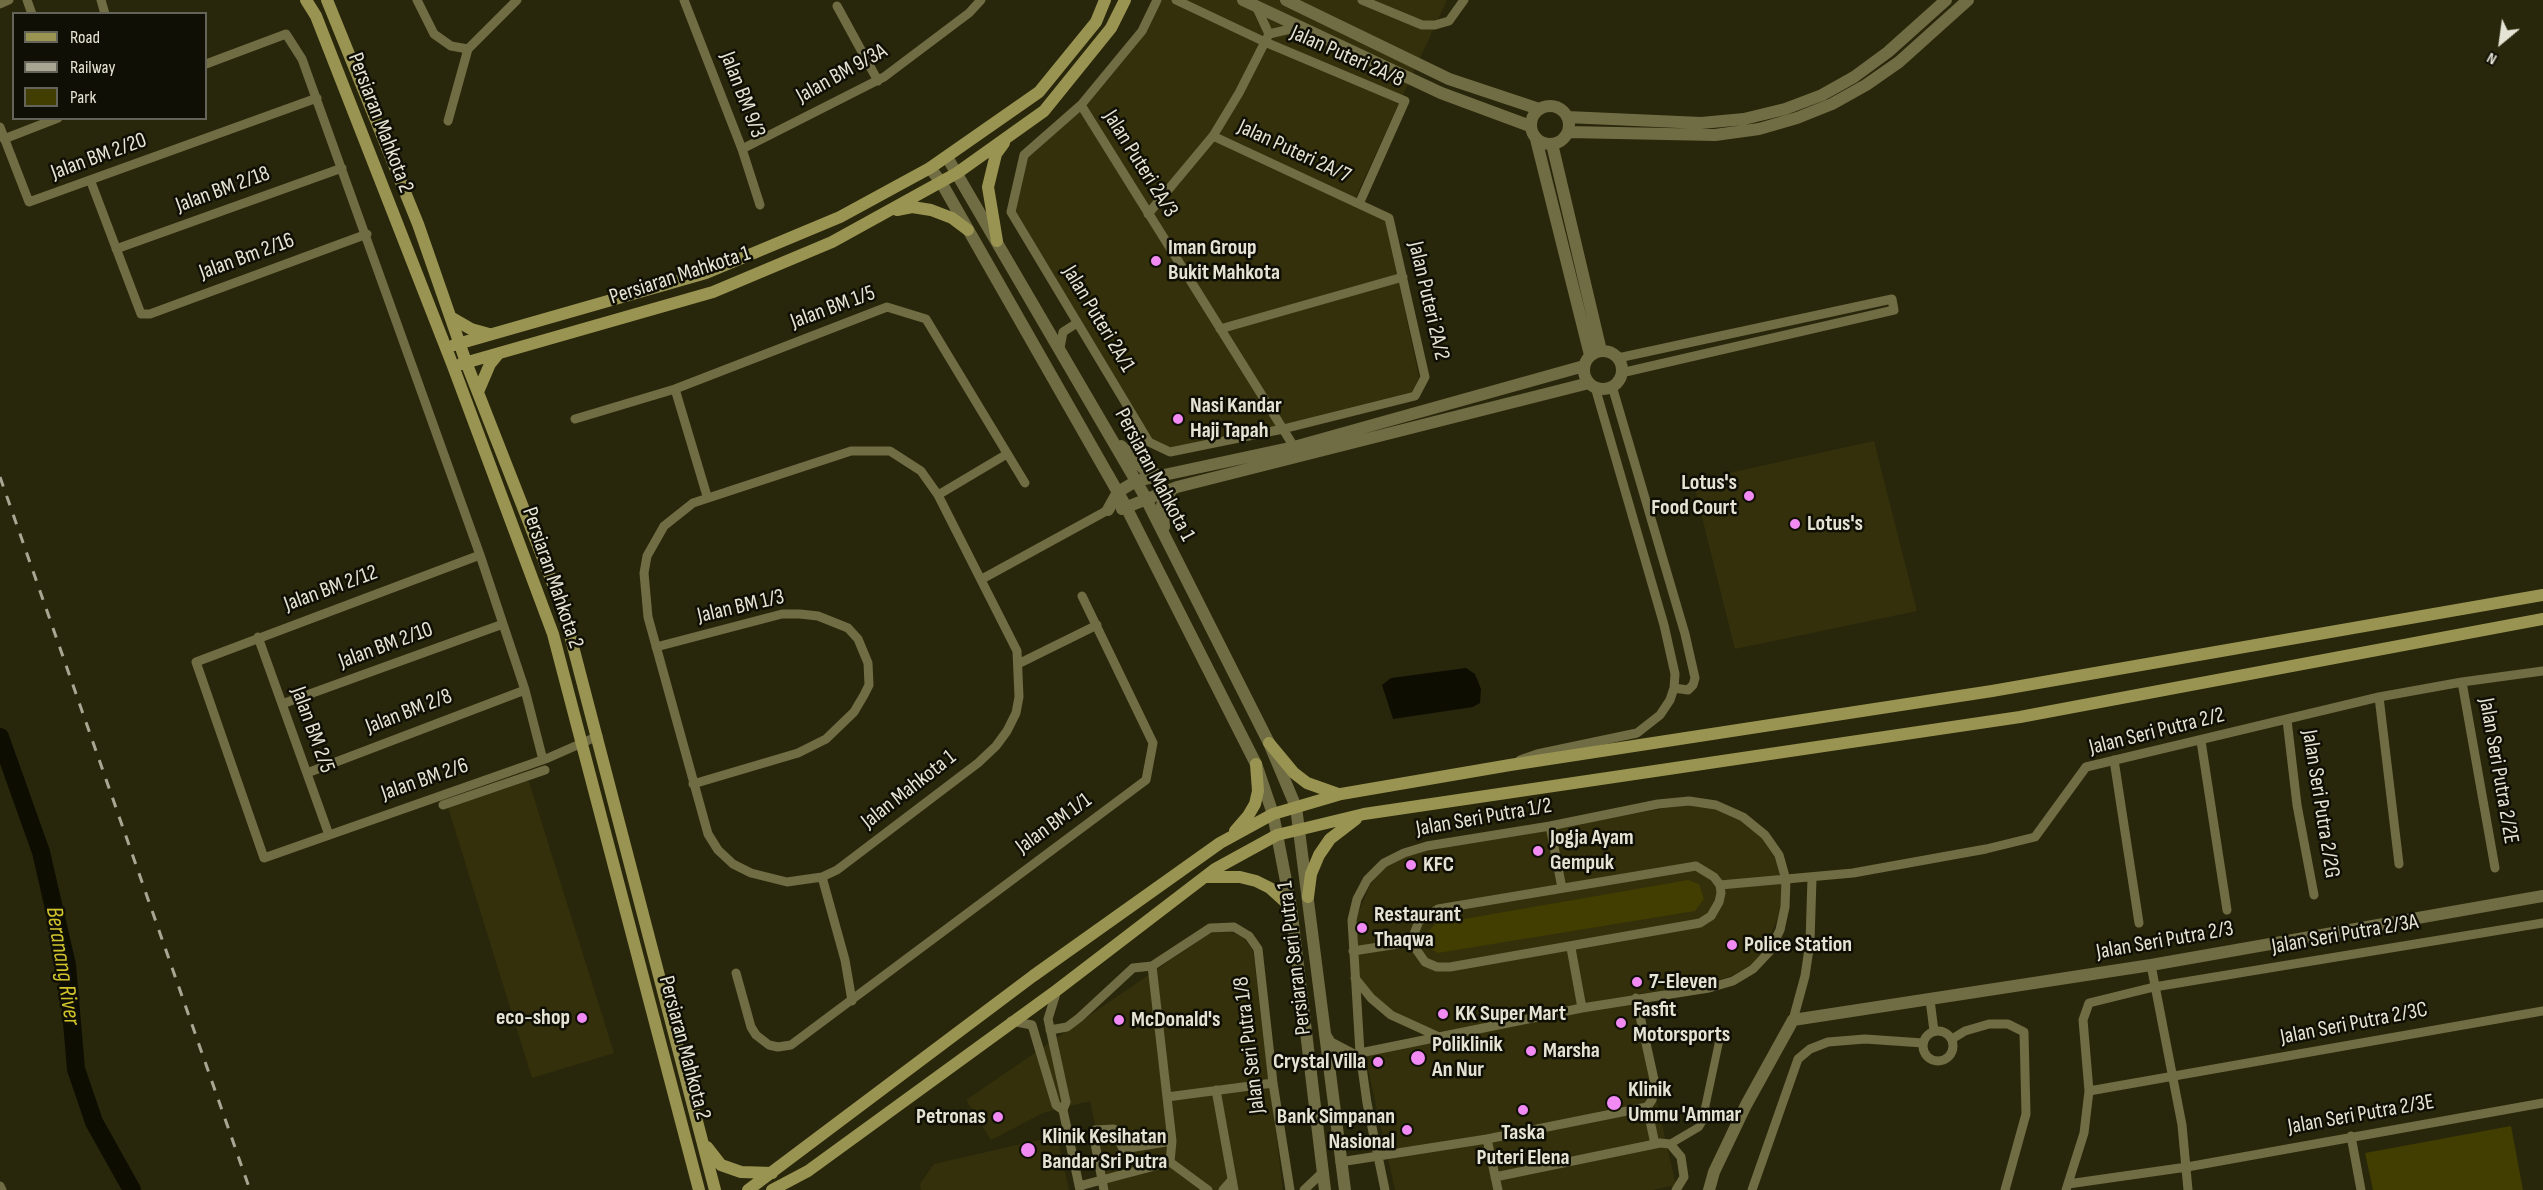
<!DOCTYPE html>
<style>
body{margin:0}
#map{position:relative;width:2543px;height:1190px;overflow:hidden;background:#29270b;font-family:"Sofia Sans Condensed",sans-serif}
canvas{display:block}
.legend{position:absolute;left:12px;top:12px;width:195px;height:108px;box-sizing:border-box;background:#100f05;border:2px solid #656458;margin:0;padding:8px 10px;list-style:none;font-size:18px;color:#e5e4d4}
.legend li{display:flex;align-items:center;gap:12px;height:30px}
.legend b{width:30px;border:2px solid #656458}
.north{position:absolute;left:2471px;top:12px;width:60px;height:60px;-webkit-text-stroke:4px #100f05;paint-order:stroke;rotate:209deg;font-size:16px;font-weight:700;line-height:24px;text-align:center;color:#e5e4d4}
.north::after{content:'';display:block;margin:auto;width:21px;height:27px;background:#e5e4d4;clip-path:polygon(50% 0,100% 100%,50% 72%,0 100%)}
</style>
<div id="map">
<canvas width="2543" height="1190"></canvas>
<ul class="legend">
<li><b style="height:8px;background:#9a9452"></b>Road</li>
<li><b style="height:8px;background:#a9a793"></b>Railway</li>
<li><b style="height:16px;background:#423d00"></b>Park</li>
</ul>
<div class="north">N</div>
</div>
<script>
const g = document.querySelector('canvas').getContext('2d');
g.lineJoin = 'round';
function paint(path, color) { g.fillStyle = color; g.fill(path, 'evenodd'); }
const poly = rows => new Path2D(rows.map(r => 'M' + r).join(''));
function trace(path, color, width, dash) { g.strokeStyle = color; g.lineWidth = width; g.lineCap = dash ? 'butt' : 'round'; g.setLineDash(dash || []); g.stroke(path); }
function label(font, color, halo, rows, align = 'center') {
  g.font = font + ' "Sofia Sans Condensed",sans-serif'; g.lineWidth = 5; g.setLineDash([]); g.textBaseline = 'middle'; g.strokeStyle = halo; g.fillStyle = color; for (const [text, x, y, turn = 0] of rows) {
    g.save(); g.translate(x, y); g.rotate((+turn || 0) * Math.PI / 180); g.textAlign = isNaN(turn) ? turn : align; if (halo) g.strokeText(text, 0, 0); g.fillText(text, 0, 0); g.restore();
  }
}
const built = poly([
 [1159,0,1447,0,1352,205,1386,221,1419,377,1412,392,1285,424,1170,448,1152,438,1015,211,1027,157,1081,111],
 [1874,441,1917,611,1735,649,1693,481],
 [528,779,614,1053,532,1078,447,804],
 [1690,804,1716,809,1741,820,1763,838,1776,857,1782,885,1782,906,1765,950,1749,966,1731,976,1710,983,1632,995,1676,1185,1652,1190,1395,1190,1365,1056,1440,1032,1417,1024,1393,1011,1372,994,1359,975,1355,921,1370,885,1386,867,1406,855,1430,849],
 [1231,932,1244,938,1253,951,1283,1190,1109,1190,1090,1101,1043,1113,991,1140,966,1100,1210,933],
 [1057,1136,1069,1190,921,1190,920,1184,934,1164]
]);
const green = poly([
 [1688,880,1699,884,1704,899,1695,911,1438,953,1426,946,1425,935,1435,924],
 [2511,1126,2523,1190,2373,1190,2365,1153]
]);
const water = poly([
 [1466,668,1475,674,1481,689,1480,703,1473,707,1393,719,1382,685,1391,678]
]);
const river = poly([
 [0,737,41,852,67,965,76,1069,94,1122,132,1190]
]);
const pedestrian = poly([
 [1670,1144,1699,1127,1702,1122,1719,1042]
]);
const minor = poly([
 [27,0,32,14],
 [101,0,105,14],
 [417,0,434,34,451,46,468,49,517,0],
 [684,0,742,149,760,205],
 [1157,0,1142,31,1081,105,1024,155,1011,212,1149,442,1170,452,1283,429,1415,396,1425,377,1389,218,1213,136],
 [1176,0,1265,42,1405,101,1359,204],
 [1362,0,1422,25,1435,25,1449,21,1464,0],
 [0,4,9,0],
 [837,6,878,81],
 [1256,6,1269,34],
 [206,64,286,34,302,59,480,555,525,690,543,760],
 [1081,105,1296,450],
 [448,121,468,49],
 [0,127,29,202,317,98],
 [4,139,58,118],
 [742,149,884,77,969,13,981,0],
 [91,182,141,314,150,314,367,234],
 [1148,214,1213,136,1239,93,1269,34,1299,27],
 [116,249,342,168],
 [1220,329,1403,277],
 [1060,348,1063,332,1077,323],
 [1618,358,1892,299,1894,310,1621,373],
 [1612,386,1685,634,1695,678,1693,685,1688,690,1674,688],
 [675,389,707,496],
 [575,419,675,389,887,307,926,319,1025,483],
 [851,451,890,451,921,471,938,495,1017,651,1019,697,1016,713,1007,731,996,746,978,763,837,870,822,877,787,882,751,873,733,864,718,850,708,834,648,617,644,573,647,556,664,526,693,503,851,451],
 [938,495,1007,454],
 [480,555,196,662,264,858,548,758,598,736],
 [982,579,1108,510],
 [258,637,329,835],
 [656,647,782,614,800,614,818,616,848,628,858,639,868,663,869,685,864,695,854,712,826,739,798,753,693,784],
 [1018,664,1097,625],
 [2462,682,2495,868],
 [2379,697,2399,864],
 [282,704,503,624],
 [2287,720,2297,805,2314,895],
 [2201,741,2227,910],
 [1520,760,1537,754,1637,733,1660,715,1670,700,1674,688,1675,674,1664,625,1595,387],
 [2114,760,2139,923],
 [307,773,525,690],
 [443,805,545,770],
 [1550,826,1562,888],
 [1696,866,1714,877,1720,885,1721,893,1719,902,1711,916,1700,923,1450,967,1437,967,1425,962,1411,942,1419,921,1438,909,1696,866],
 [822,877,845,960,852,1001],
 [1720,885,1853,873,1986,849,2035,837,2086,767,2379,697,2462,682,2543,671],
 [1571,948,1582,1008],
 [1353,951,1411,942],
 [2151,965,2182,1125,2188,1190],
 [736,973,751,1027,756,1035,769,1045,778,1047,791,1045,1146,780,1153,743,1082,596],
 [1355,978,1371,998,1391,1015,1437,1036],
 [1057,990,1048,1019,1066,1102,1063,1110,1080,1190],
 [1636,998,1655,1084,1652,1100,1647,1107],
 [1930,1000,1934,1031],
 [1793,1020,1805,976,1810,942,1812,878],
 [1011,1021,1032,1025,1056,1105,1063,1110],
 [1050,1030,1067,1027,1079,1018,1133,968,1152,966,1210,928,1234,927,1249,936,1258,949,1273,1083,1290,1190],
 '1923 1046a15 15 0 1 1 30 0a15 15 0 1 1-30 0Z',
 [1952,1039,1965,1031,1989,1024,2008,1024,2024,1032,2026,1114,2005,1190],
 [1327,1057,1360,1053,1582,1008,1709,988,1733,981,1753,969,1769,952,1780,930,1785,907,1786,880,1779,855,1765,835,1743,817,1716,805,1689,801,1658,804,1550,826,1427,846,1404,853,1384,863,1367,880,1357,899,1352,920,1360,1053,1367,1103,1385,1190],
 [1216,1090,1234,1190],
 [2089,1091,2543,1011],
 [1167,1097,1273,1083],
 [1647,1107,1655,1144],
 [2351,1136,2361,1190],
 [1487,1139,1498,1190],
 [1170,1162,1208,1190],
 [1340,1162,1487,1139,1647,1107],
 [1495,1177,1660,1143,1670,1144,1681,1157,1684,1177,1676,1190],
 [2068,1184,2187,1167,2543,1103],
 [0,1186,2,1190],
 [1079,1186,1170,1162,1172,1141,1152,966],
 [1104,1190,1093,1133,1095,1130,1114,1129,1123,1149,1172,1141],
 [1223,1190,1231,1181],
 [1304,1190,1323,1172],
 [1752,1190,1798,1059,1810,1049,1828,1042,1865,1039,1923,1043],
 [2066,1190,2084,1133,2089,1091,2083,1020,2089,1003,2154,987,2543,923]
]);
const tertiary = poly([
 [1243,0,1441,93,1530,126],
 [1286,0,1449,79,1539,109],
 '1531 125a19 19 0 1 1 38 0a19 19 0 1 1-38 0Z',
 [1567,117,1701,123,1744,119,1785,109,1822,95,1854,77,1888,52,1946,0],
 [1568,132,1715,135,1759,129,1797,118,1832,104,1866,85,1899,62,1968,0],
 [1536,139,1590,355],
 [1552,144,1601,351],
 [947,157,1143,493,1269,743,1296,807,1345,1190],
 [930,168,941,182,1124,503,1256,764,1273,814,1291,907,1325,1190],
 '1584 370a19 19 0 1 1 38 0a19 19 0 1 1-38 0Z',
 [1121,446,1144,469,1160,476],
 [1122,509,1177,487,1589,383],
 [1108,510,1118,492,1136,481,1294,447,1584,366],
 [1164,527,1162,505,1172,489],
 [1325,1035,1330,1043,1351,1054],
 [1709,1190,1714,1172,1746,1105,1793,1020,2151,965,2543,896]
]);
const secondary = poly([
 [306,0,316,16,453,366,553,634,699,1190],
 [327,0,418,224,466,362,564,612,715,1190],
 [897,210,912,207,931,210,952,218,968,230],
 [997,241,988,187,996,154,1004,143],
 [452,318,471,329,489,334],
 [454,345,706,273,840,217,930,168,1039,92,1096,22,1105,0],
 [461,364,713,292,832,242,957,173,1044,111,1111,28,1125,0],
 [478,392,490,364,499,353],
 [1269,743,1294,773,1307,783,1338,794],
 [1235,831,1248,816,1255,804,1258,791,1256,764],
 [1206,877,1240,877,1256,881,1270,888,1291,907],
 [1308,897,1311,874,1319,855,1330,839,1356,819],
 [707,1147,721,1165,741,1172,772,1173],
 [748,1190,1033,976,1220,843,1273,814,1341,794,1510,765,1992,691,2543,595],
 [772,1190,808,1171,1057,990,1215,869,1277,835,1364,814,2020,717,2543,619]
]);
const rail = poly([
 [0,477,250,1190]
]);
const markers = [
 [1156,261,6,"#f28af3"],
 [1178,419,6,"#f28af3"],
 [1749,496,6,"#f28af3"],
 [1795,524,6,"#f28af3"],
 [1538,851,6,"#f28af3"],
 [1411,865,6,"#f28af3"],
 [1362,928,6,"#f28af3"],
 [1732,945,6,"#f28af3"],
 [1637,982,6,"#f28af3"],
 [1443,1014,6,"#f28af3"],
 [582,1018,6,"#f28af3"],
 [1119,1020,6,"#f28af3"],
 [1621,1023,6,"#f28af3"],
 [1531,1051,6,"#f28af3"],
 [1418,1058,8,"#f28af3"],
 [1378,1062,6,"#f28af3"],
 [1614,1103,8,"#f28af3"],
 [1523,1110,6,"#f28af3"],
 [998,1117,6,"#f28af3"],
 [1407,1130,6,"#f28af3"],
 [1028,1150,8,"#f28af3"]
];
const streetNames = [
 ["Jalan Puteri 2A/8",1347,57,24],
 ["Jalan BM 9/3A",842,74,-29],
 ["Jalan BM 9/3",742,95,69],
 ["Persiaran Mahkota 2",380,123,69],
 ["Jalan Puteri 2A/7",1294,152,25],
 ["Jalan BM 2/20",99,157,-20],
 ["Jalan Puteri 2A/3",1140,164,58],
 ["Jalan BM 2/18",223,190,-20],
 ["Jalan Bm 2/16",247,257,-20],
 ["Persiaran Mahkota 1",680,276,-18],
 ["Jalan Puteri 2A/2",1428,301,77],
 ["Jalan BM 1/5",833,308,-20],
 ["Jalan Puteri 2A/1",1098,319,59],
 ["Persiaran Mahkota 1",1154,475,62],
 ["Persiaran Mahkota 2",552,578,71],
 ["Jalan BM 2/12",331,589,-20],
 ["Jalan BM 1/3",741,607,-13],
 ["Jalan BM 2/10",386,646,-20],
 ["Jalan BM 2/8",409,712,-21],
 ["Jalan BM 2/5",312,730,70],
 ["Jalan Seri Putra 2/2",2157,732,-14],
 ["Jalan Seri Putra 2/2E",2498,771,80],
 ["Jalan BM 2/6",425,780,-19],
 ["Jalan Mahkota 1",909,790,-38],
 ["Jalan Seri Putra 2/2G",2320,804,81],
 ["Jalan Seri Putra 1/2",1484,818,-10],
 ["Jalan BM 1/1",1054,824,-36],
 ["Jalan Seri Putra 2/3A",2345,935,-10],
 ["Jalan Seri Putra 2/3",2165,941,-10],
 ["Persiaran Seri Putra 1",1295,958,-97],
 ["Jalan Seri Putra 2/3C",2354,1024,-11],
 ["Jalan Seri Putra 1/8",1250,1045,-97],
 ["Persiaran Mahkota 2",684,1048,75],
 ["Jalan Seri Putra 2/3E",2361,1115,-10]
];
const poiNames = [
 ["Iman Group",1168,248],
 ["Bukit Mahkota",1168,273],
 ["Nasi Kandar",1190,406],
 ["Haji Tapah",1190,431],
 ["Lotus's",1737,483,"right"],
 ["Food Court",1737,508,"right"],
 ["Lotus's",1807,524],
 ["Jogja Ayam",1550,838],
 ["Gempuk",1550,863],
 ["KFC",1423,865],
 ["Restaurant",1374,915],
 ["Thaqwa",1374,940],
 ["Police Station",1744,945],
 ["7-Eleven",1649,982],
 ["Fasfit",1633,1010],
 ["Motorsports",1633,1035],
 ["KK Super Mart",1455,1014],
 ["eco-shop",570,1018,"right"],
 ["McDonald's",1131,1020],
 ["Poliklinik",1432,1045],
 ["An Nur",1432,1070],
 ["Marsha",1543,1051],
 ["Crystal Villa",1366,1062,"right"],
 ["Klinik",1628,1090],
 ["Ummu 'Ammar",1628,1115],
 ["Petronas",986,1117,"right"],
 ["Bank Simpanan",1395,1117,"right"],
 ["Nasional",1395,1142,"right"],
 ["Taska",1523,1133,"center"],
 ["Puteri Elena",1523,1158,"center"],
 ["Klinik Kesihatan",1042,1137],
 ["Bandar Sri Putra",1042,1162]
];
const waterNames = [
 ["Beranang River",62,966,81]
];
paint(built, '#33300b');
paint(green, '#423d00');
paint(water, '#0e0d02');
trace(river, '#0e0d02', 18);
trace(pedestrian, '#706c44', 8);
trace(minor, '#706c44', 9);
trace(tertiary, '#706c44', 12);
trace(secondary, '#9a9452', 12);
trace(rail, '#a9a793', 3, [10, 10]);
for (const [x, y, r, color] of markers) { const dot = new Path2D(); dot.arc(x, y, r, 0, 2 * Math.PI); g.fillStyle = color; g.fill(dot); trace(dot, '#100f05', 2); }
label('22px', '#e5e4d4', '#100f05', streetNames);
label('bold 22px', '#e5e4d4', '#100f05', poiNames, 'left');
label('italic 24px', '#d1c42d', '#100f05', waterNames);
</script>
